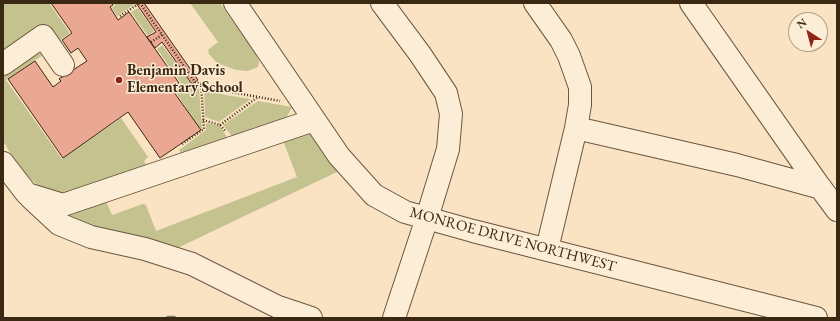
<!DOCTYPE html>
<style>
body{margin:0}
#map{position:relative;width:840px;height:321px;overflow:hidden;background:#fae3c2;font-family:"EB Garamond",serif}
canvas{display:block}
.frame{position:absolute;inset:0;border:4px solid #3b2813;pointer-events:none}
.north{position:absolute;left:788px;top:12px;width:40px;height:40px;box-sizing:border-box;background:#fcedd7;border:1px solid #af9e89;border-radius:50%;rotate:324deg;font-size:11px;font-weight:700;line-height:16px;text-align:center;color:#3b2813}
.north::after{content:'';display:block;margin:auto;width:14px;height:18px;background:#8f2418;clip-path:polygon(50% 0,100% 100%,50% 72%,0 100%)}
</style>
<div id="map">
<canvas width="840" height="321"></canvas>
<div class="frame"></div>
<div class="north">N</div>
</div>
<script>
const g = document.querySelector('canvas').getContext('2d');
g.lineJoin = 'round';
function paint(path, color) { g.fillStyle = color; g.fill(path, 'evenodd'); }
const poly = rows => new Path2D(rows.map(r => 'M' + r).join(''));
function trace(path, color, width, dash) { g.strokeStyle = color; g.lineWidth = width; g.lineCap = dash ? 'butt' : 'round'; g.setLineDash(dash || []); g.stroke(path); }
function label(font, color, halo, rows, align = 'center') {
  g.font = font + ' "EB Garamond",serif'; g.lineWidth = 3; g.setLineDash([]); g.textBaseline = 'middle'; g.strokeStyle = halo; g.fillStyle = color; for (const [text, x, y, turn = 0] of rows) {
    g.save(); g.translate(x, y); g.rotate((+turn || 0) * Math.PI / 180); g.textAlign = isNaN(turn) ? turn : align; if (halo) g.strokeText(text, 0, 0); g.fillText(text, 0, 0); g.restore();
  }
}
const green = poly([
 [3,3,49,3,70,33,60,40,53,31,47,30,3,58],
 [114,3,136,3,117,16,112,8,115,5],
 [190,3,220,3,256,54,259,62,258,67,248,71,236,70,217,63,209,54,208,50,218,42],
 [138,8,154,31,148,36,131,12],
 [162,45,194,86,199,89,202,128,200,129,173,88,181,83,157,49],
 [38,53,43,55,6,80,62,159,121,118,148,157,144,161,151,173,71,195,49,192,38,186,18,166,3,141,3,76],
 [204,88,225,95,251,99,219,122,205,117],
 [258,101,292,107,285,120,257,131,256,127,232,136,223,125],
 [206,123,220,126,227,137,182,155,179,150,206,130],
 [307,127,337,172,171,251,74,226,64,212,106,201,112,215,143,204,146,205,156,231,297,177,282,138]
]);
const stream = poly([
 [168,318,174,318]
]);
const building = poly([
 [51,3,112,3,113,5,110,7,118,20,129,12,179,83,171,88,201,130,160,158,128,112,63,158,8,79,35,61,53,87,61,81,59,79,87,61,78,48,71,53,62,40,72,33,51,3],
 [136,3,144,3,198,80,192,84,162,42,155,48,147,37,156,32,136,3]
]);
const path = poly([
 [140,3,195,82,220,90,280,101],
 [120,16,140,3],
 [151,42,162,35],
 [203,120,220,125,226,132],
 [220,125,258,97],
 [182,144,204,129,201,84]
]);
const minor = poly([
 [235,3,339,156,374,195,405,212,473,231,816,318],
 [382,3,420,54,446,93,451,114,448,149,427,218,394,318],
 [535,3,561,40,569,56,580,87,580,105,576,128,547,249],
 [691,3,817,183,837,210],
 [3,64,43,36,63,65],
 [576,128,737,165,821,188],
 [3,163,27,194,63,205,314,120],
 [31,198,59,224,91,237,145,249,192,264,278,307,311,318]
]);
const markers = [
 [119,80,4,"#8f2418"]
];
const poiNames = [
 ["Benjamin Davis",127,71],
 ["Elementary School",127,88]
];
const streetNames = [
 ["MONROE DRIVE NORTHWEST",513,240,15]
];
paint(green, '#c4c28f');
trace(stream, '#788178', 4.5);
paint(building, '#eaa893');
trace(building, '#3b2813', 1);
trace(minor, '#6b573f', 24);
trace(path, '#3b2813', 2.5, [1, 2]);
trace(minor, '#fcedd7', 22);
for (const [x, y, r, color] of markers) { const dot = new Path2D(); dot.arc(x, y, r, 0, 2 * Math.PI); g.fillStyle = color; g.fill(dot); trace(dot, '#fcedd7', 1.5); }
label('bold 15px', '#3b2813', '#fcedd7', poiNames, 'left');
label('15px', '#3b2813', '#fcedd7', streetNames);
</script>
